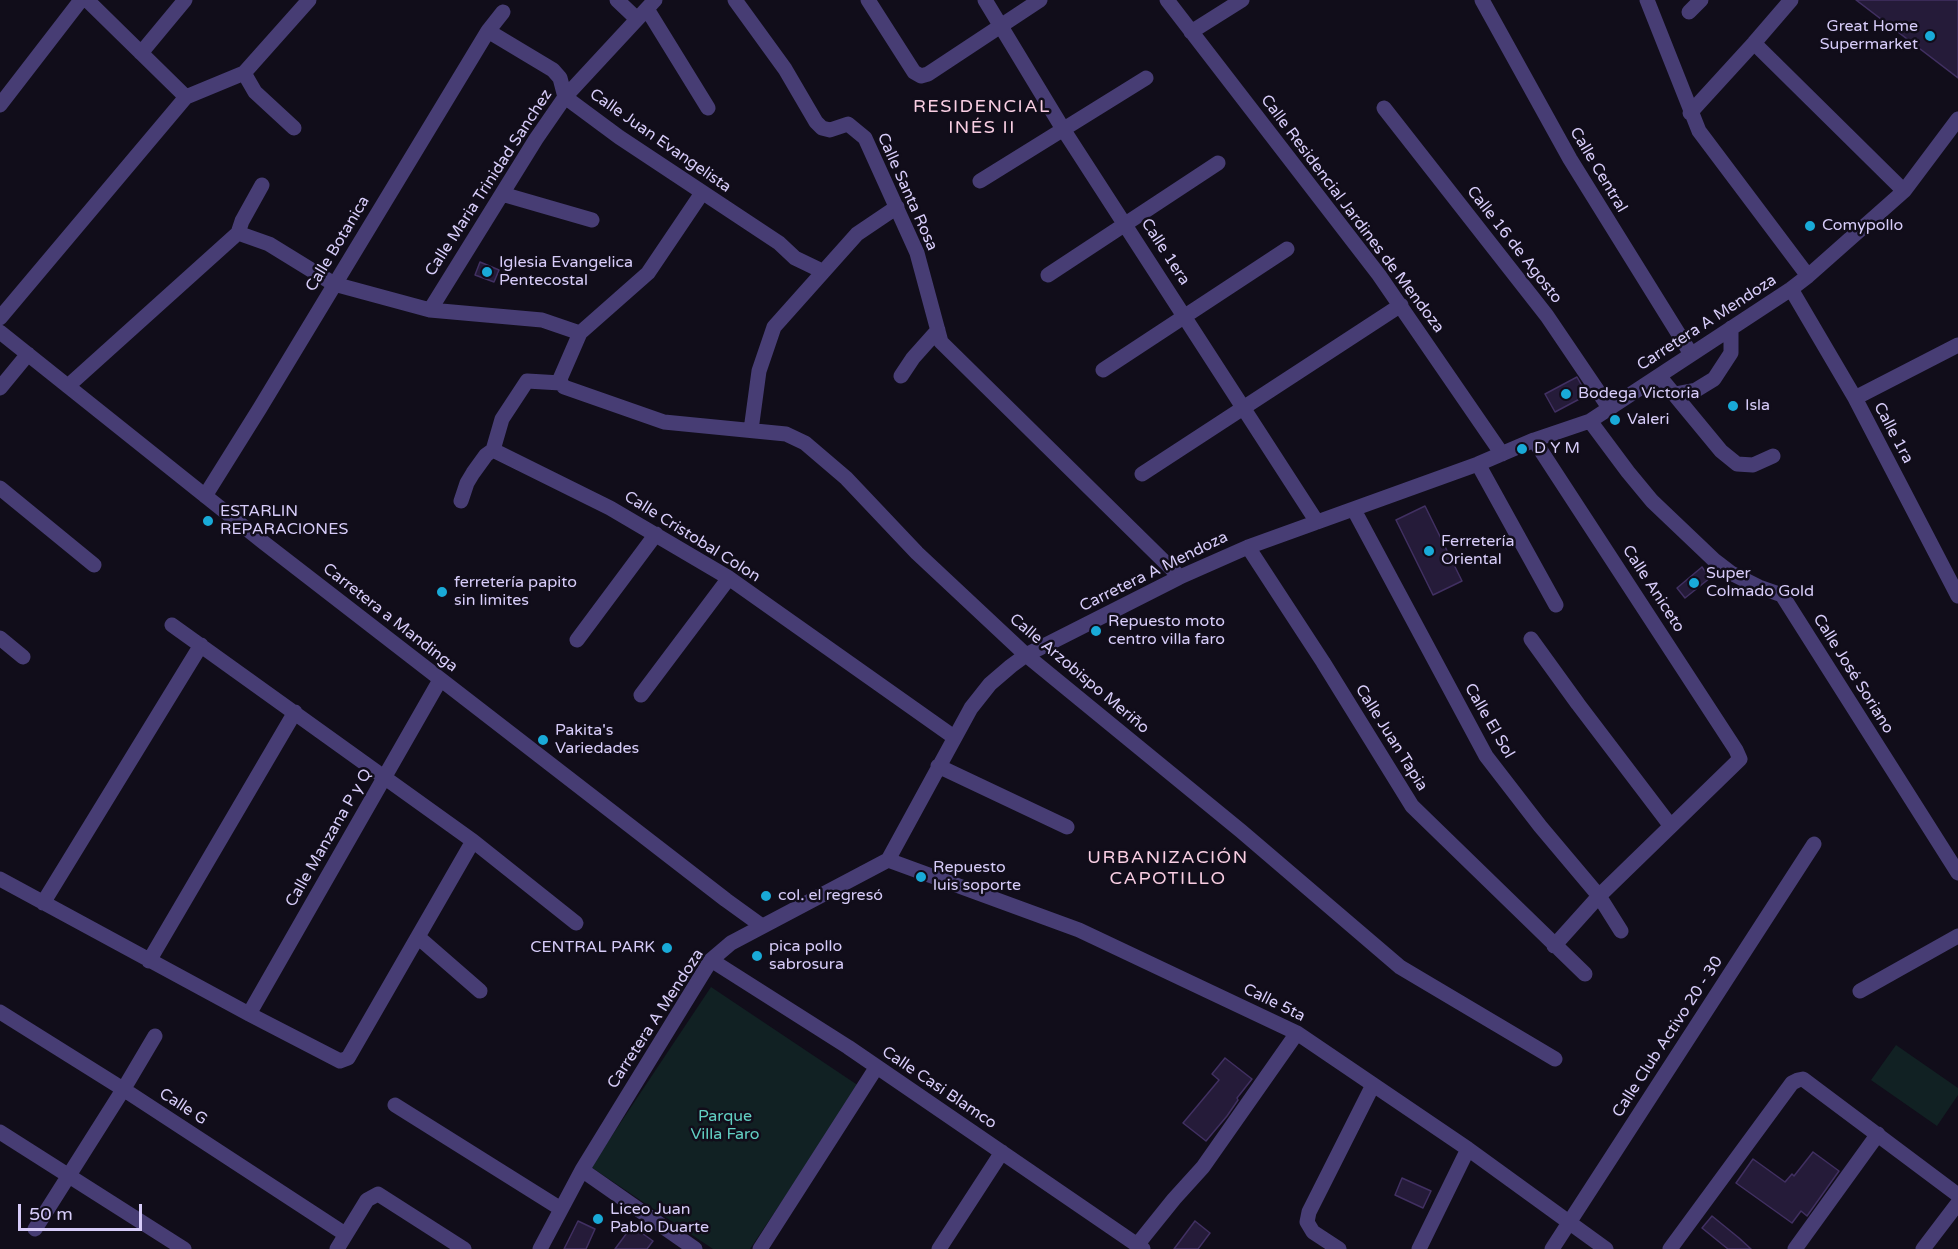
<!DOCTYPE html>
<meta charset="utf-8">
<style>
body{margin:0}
#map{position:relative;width:1958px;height:1249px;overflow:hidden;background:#110d1a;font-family:"Varela Round",sans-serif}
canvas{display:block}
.scale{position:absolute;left:18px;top:1204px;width:124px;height:27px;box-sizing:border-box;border:3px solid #d7ccf9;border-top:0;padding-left:8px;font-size:18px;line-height:21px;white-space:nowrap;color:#d7ccf9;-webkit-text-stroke:4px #110d1a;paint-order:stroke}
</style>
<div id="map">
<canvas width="1958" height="1249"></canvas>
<div class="scale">50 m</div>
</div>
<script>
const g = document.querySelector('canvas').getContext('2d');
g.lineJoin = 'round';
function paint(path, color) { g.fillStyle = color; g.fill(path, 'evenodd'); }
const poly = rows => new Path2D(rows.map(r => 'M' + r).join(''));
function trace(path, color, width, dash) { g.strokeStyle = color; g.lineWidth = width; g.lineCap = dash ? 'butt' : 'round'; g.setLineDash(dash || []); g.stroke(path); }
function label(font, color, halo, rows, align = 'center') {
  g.font = font + ' "Varela Round",sans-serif'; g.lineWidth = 5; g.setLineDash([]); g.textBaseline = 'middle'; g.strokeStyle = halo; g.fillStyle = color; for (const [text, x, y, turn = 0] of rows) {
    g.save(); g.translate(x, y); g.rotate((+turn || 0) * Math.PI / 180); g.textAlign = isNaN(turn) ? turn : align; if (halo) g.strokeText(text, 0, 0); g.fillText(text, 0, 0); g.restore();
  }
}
const green = poly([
 [711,987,859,1086,750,1249,713,1249,591,1167],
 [1896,1045,1958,1088,1958,1095,1937,1126,1871,1080]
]);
const building = poly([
 [1856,0,1958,0,1958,78,1856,0],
 [480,262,499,270,494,282,475,275,480,262],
 [1577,377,1587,395,1555,412,1545,394,1577,377],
 [1425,506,1462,581,1433,595,1396,520,1425,506],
 [1702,567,1710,578,1685,598,1677,588,1702,567],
 [1225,1058,1252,1079,1237,1098,1238,1100,1227,1116,1206,1141,1183,1123,1219,1080,1212,1074,1225,1058],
 [1813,1152,1839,1171,1807,1216,1801,1211,1792,1223,1736,1183,1753,1159,1785,1182,1792,1174,1794,1176,1813,1152],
 [1402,1178,1431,1191,1423,1208,1395,1195,1402,1178],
 [1712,1216,1739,1238,1751,1249,1728,1249,1702,1228,1712,1216],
 [578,1221,595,1229,586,1249,564,1249,578,1221],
 [1195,1221,1210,1233,1198,1249,1174,1249,1195,1221],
 [632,1226,653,1241,647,1249,615,1249,632,1226]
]);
const minor = poly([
 [87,0,186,97],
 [617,0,637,19],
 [735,0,785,69,816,122,822,128,830,130,848,124,865,138,917,253,941,342,1180,577],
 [868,0,914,72,921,76,928,74,1040,0],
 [985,0,1063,129,1317,522],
 [1167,0,1379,275,1502,454],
 [1482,0,1570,159,1691,354],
 [1647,0,1699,131,1808,276],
 [647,9,708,108],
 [1689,12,1701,0],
 [488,31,553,70,560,78,565,97,619,137,779,243,795,258,822,271],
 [1191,32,1242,0],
 [1754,43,1904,191],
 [141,53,185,0],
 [244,73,255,92,294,128],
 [0,105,81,0],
 [1384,108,1547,316,1610,409],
 [1690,113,1754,43,1791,0],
 [980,181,1146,78],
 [502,194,592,220],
 [238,233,242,221,262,185],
 [1048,275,1218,163],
 [1791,289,1855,398,1958,596],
 [430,310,536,139,565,97,655,0],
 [0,318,186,97,244,73,309,0],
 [0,332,263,542,726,900,762,926],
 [1103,370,1287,249],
 [901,376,913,358,938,330],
 [1659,376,1721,451,1737,464,1753,465,1773,456],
 [561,383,564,387,664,422,786,434,805,443,846,478,917,553,1026,655,1241,831,1400,967,1555,1059],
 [561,383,527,381,502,419,493,450,610,508,729,578,954,737],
 [561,383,560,379,580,333,648,273,702,193],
 [68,386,238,233,269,244,334,284,430,310,542,320,580,333],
 [0,388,28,354],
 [1675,394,1696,390,1714,379,1731,353,1731,328],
 [1855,398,1958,345],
 [1590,421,1628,472,1652,501,1714,560,1731,573,1759,587,1782,595,1958,873],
 [751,430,759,371,774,327,857,234,897,207],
 [1534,440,1736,750,1740,759,1599,896,1554,946],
 [1478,464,1556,605],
 [1142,474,1401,305],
 [0,488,94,565],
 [205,496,260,408,488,31,503,12],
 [461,501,467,483,473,473,486,455,493,450],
 [1354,510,1486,756,1540,826,1599,896,1621,931],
 [1248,547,1323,662,1412,806,1585,974],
 [172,625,473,841,576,923],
 [0,638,23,657],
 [1531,639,1578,704,1670,825],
 [577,640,656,534],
 [641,695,729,578],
 [938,766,1067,827],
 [888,860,1079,930,1297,1033,1468,1149,1606,1249],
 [0,879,249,1014,340,1061,348,1058,473,841],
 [43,903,201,645],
 [418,937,480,991],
 [711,960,848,1047,1143,1249],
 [149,961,295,712],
 [1860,991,1958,936],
 [0,1012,123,1089,345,1234],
 [249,1014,440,680],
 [395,1105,561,1209],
 [0,1132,184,1249],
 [582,1170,695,1249],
 [35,1229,126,1085,155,1036],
 [1137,1245,1174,1199,1203,1167,1297,1033],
 [337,1249,367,1200,378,1194,464,1249],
 [540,1249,582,1170,711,960,731,943,888,860,971,708,990,684,1011,666,1026,655,1180,577,1248,547,1478,464,1534,440,1590,421,1791,289,1808,276,1904,191,1958,119],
 [760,1249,876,1068],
 [939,1249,1002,1152],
 [1339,1249,1313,1232,1307,1222,1309,1212,1373,1085],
 [1419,1249,1468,1149],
 [1552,1249,1814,844],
 [1670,1249,1792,1083,1798,1080,1803,1079,1958,1195],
 [1795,1249,1878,1134],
 [1923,1249,1958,1203]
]);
const markers = [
 [1930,36,6,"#19aad8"],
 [1810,226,6,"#19aad8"],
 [487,272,6,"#19aad8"],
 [1566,394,6,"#19aad8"],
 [1733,406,6,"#19aad8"],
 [1615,420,6,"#19aad8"],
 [1522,449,6,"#19aad8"],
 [208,521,6,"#19aad8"],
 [1429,551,6,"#19aad8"],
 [1694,583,6,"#19aad8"],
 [442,592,6,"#19aad8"],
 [1096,631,6,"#19aad8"],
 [543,740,6,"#19aad8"],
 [921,877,6,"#19aad8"],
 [766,896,6,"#19aad8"],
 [667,948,6,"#19aad8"],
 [757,956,6,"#19aad8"],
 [598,1219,6,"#19aad8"]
];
const poiNames = [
 ["Great Home",1918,27,"right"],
 ["Supermarket",1918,45,"right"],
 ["Comypollo",1822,226],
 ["Iglesia Evangelica",499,263],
 ["Pentecostal",499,281],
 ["Bodega Victoria",1578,394],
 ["Isla",1745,406],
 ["Valeri",1627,420],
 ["D Y M",1534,449],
 ["ESTARLIN",220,512],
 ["REPARACIONES",220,530],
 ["Ferretería",1441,542],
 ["Oriental",1441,560],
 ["Super",1706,574],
 ["Colmado Gold",1706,592],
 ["ferretería papito",454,583],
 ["sin limites",454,601],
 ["Repuesto moto",1108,622],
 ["centro villa faro",1108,640],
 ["Pakita's",555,731],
 ["Variedades",555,749],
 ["Repuesto",933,868],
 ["luis soporte",933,886],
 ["col. el regresó",778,896],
 ["pica pollo",769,947],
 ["sabrosura",769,965],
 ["CENTRAL PARK",655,948,"right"],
 ["Liceo Juan",610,1210],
 ["Pablo Duarte",610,1228]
];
const streetNames = [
 ["Calle Juan Evangelista",660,141,35],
 ["Calle Central",1598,170,59],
 ["Calle Maria Trinidad Sanchez",489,183,-57],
 ["Calle Santa Rosa",907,192,66],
 ["Calle Residencial Jardines de Mendoza",1352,214,53],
 ["Calle Botanica",338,244,-59],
 ["Calle 16 de Agosto",1514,245,52],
 ["Calle 1era",1165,252,57],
 ["Carretera A Mendoza",1707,323,-33],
 ["Calle 1ra",1893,433,62],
 ["Calle Cristobal Colon",692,537,32],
 ["Carretera A Mendoza",1154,572,-26],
 ["Calle Aniceto",1653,589,57],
 ["Carretera a Mandinga",390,618,38],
 ["Calle Arzobispo Meriño",1079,674,40],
 ["Calle José Soriano",1853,674,58],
 ["Calle El Sol",1489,721,60],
 ["Calle Juan Tapia",1391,738,58],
 ["Calle Manzana P y Q",329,838,-60],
 ["Calle 5ta",1274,1003,26],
 ["Carretera A Mendoza",656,1019,-57],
 ["Calle Club Activo 20 - 30",1668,1037,-57],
 ["Calle Casi Blamco",939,1088,34],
 ["Calle G",183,1107,33]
];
const parkNames = [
 ["Parque",725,1117],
 ["Villa Faro",725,1135]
];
const neighbourhoodNames = [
 ["RESIDENCIAL",982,107],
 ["INÉS II",982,128],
 ["URBANIZACIÓN",1168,858],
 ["CAPOTILLO",1168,879]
];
paint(green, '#112123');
paint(building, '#251b39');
trace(building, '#413062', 1.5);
trace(minor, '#473d74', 15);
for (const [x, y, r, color] of markers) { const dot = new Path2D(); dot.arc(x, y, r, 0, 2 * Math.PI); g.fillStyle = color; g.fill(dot); trace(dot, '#110d1a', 2); }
label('16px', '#d7ccf9', '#110d1a', poiNames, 'left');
label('16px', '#d7ccf9', '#110d1a', streetNames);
label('16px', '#62cfc3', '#110d1a', parkNames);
g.letterSpacing = '1.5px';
label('18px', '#f9cee3', '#110d1a', neighbourhoodNames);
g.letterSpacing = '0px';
</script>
